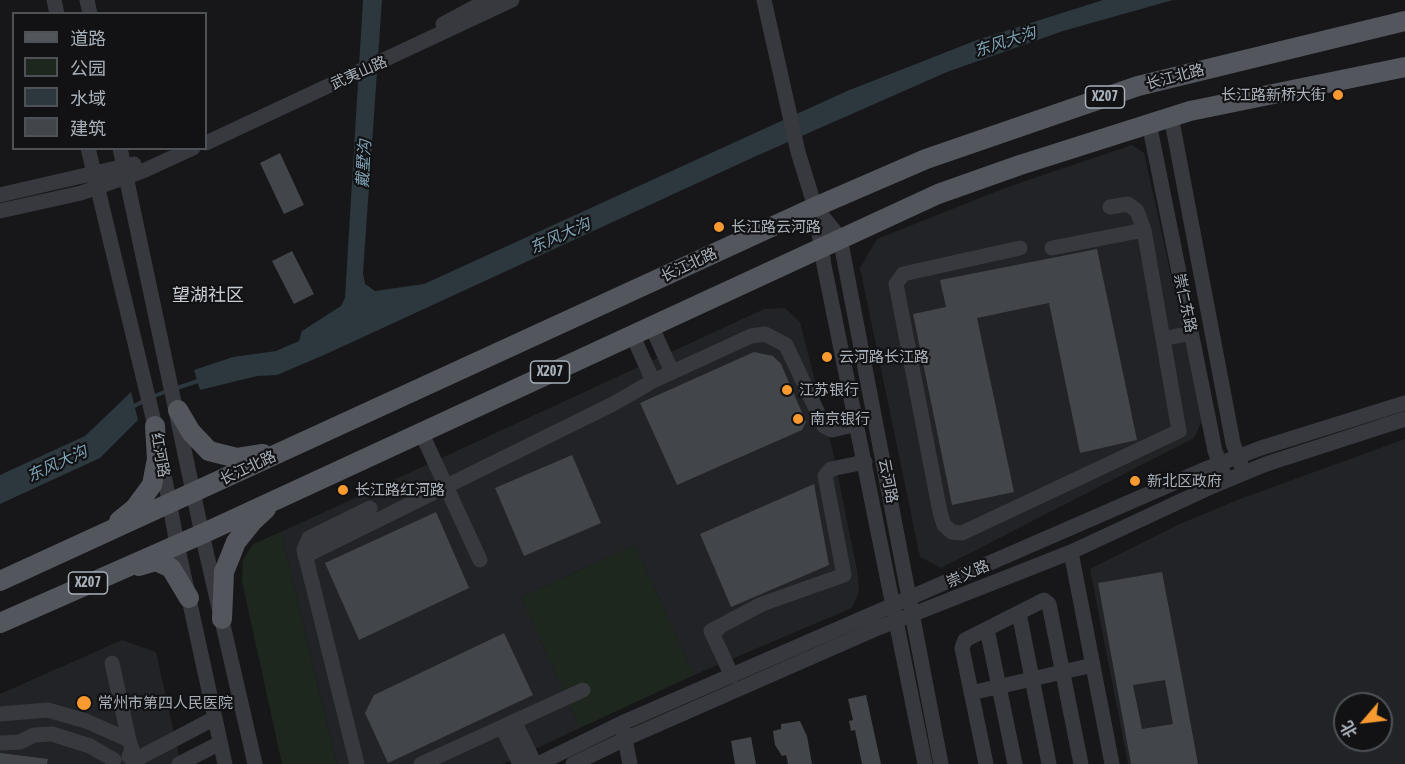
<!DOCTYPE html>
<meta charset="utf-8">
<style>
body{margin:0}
#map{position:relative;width:1405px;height:764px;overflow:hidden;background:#171719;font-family:"Asap Condensed","Noto Sans SC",sans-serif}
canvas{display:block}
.legend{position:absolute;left:12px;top:12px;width:195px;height:138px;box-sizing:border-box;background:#121214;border:2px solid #4e5156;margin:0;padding:8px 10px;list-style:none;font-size:18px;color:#a8b0b9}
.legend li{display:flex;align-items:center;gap:12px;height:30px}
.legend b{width:30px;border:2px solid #4e5156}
.north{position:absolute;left:1333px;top:692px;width:60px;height:60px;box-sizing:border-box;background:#121214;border:2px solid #4e5156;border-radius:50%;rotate:242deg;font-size:16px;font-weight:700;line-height:24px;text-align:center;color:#a8b0b9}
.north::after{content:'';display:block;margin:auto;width:21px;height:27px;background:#f89a2f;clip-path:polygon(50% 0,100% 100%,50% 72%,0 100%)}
</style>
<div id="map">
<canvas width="1405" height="764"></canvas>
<ul class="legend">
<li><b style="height:8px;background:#53575d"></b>道路</li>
<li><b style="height:16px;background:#1e271e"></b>公园</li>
<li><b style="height:16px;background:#2c383d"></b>水域</li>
<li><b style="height:16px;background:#424549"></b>建筑</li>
</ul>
<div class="north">北</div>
</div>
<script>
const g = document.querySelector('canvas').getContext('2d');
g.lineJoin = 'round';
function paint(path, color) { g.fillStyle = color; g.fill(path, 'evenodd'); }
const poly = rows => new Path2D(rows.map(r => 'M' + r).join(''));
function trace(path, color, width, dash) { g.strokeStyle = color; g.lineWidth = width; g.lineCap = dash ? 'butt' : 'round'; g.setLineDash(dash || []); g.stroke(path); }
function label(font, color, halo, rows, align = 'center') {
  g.font = font + ' "Asap Condensed","Noto Sans SC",sans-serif'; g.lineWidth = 4.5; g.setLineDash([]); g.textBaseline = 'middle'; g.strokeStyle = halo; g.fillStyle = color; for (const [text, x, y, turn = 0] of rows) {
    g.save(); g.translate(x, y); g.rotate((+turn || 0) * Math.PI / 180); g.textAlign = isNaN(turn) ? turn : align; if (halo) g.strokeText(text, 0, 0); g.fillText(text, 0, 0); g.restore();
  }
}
const built = poly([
 [1132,145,1144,153,1203,418,1194,438,941,568,920,557,860,268,877,239,1005,188],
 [785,308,800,322,834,456,857,570,859,592,852,608,694,675,635,545,521,597,580,728,503,764,337,764,281,532,764,309],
 [1405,439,1405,764,1128,764,1090,569,1182,523,1240,499],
 [1345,704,1381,704,1381,740,1345,740],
 [122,640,156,652,181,764,0,764,0,694]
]);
const green = poly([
 [281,532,319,690,337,764,282,764,242,581,243,560,253,544],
 [635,545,694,675,580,728,521,597]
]);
const water = poly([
 [363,0,382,0,363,273,365,284,375,291,424,284,847,91,977,40,1103,0,1173,0,1063,31,947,72,754,157,324,355,277,375,257,376,200,390,194,370,233,357,276,351,299,341,302,331,341,306,345,298],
 [131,392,138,420,100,458,0,504,0,475,85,436]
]);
const stream = poly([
 [174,389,201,380],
 [152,397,167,391],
 [131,408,145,400]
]);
const building = poly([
 [280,153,304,205,284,214,260,163],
 [1097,249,1137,440,1080,453,1049,303,977,318,1014,492,952,505,913,314,946,307,940,280],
 [292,251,314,294,294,304,272,261],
 [754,352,773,356,781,364,806,422,802,430,677,485,640,403],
 [572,455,601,523,524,556,495,488],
 [814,484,829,565,731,607,700,534],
 [436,512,469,588,359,640,325,563],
 [1162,572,1182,677,1198,764,1131,764,1098,583],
 [1165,680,1173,724,1142,729,1133,685],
 [504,633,533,695,388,763,365,713,374,695],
 [866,695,881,764,862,764,855,730,851,731,849,721,853,720,848,699],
 [800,721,807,736,812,764,788,764,786,755,782,756,775,745,773,731,781,729,781,724],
 [751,737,756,764,735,764,731,741],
 [0,753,48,759,47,764,0,764]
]);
const minor = poly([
 [54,0,57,14],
 [87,0,90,14],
 [764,0,798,152,815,207,824,265,925,764],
 [443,24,488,0],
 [1171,116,1233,443,1241,465],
 [1149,123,1215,451,1223,472],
 [206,143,512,0],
 [88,148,155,426,177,544,225,764],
 [120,148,202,534,255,764],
 [0,195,134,164],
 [815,207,840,238,941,764],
 [0,211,81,193,143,171,193,148],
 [1020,248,903,274,896,284,940,512,944,525,952,532,962,533,1179,431,1144,230,1137,211,1128,204,1110,207],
 [1052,248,1144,230],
 [651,325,672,372],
 [632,334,653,381],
 [1163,339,1191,333],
 [421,432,480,560],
 [1071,552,1112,764],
 [305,556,613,404,653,381,751,336,765,334,786,345,824,426,832,430,857,424],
 [1019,613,1049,764],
 [718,629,711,631,732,676],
 [987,629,1015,764],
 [711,631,762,604,844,575,825,476,831,469,865,462],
 [112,663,129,740],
 [971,693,1093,665],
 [0,714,48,710,86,721,129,740,132,749,129,757],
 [514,721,535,764],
 [502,727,520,764],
 [623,729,630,764],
 [0,743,20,742,34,735,52,734,90,746,114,760],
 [137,759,215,718],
 [179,764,220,743],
 [357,764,304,550,309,538,370,508],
 [421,764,583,690],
 [538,764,622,723,1208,468,1261,448,1405,403],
 [573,764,625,739,878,628,1071,552,1213,486,1266,464,1405,419],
 [986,764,962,648,965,640,1044,600,1049,604,1081,764]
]);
const major = poly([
 [178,410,191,432,209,451,237,458,263,454],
 [119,521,135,508,152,485,157,459,155,426],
 [139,566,156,561,171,568,189,598],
 [0,581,815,207,926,159,1138,86,1405,21],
 [222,619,224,572,236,542,252,522,266,509],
 [0,623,202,534,938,194,1020,165,1190,111,1405,67]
]);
const markers = [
 [1338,95,6,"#f89a2f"],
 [719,227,6,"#f89a2f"],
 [827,357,6,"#f89a2f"],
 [787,390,6,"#f89a2f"],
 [798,419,6,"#f89a2f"],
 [1135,481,6,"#f89a2f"],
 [343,490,6,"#f89a2f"],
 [84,703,8,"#f89a2f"]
];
const shields = [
 [1105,97,39],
 [550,372,39],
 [88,583,39]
];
const shieldNames = [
 ["X207",1105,97],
 ["X207",550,372],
 ["X207",88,583]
];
const streetNames = [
 ["武夷山路",359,73,-24],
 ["长江北路",1175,77,-15],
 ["长江北路",689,265,-25],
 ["崇仁东路",1185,303,78],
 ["红河路",160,455,80],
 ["长江北路",248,468,-25],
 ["云河路",888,481,79],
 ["崇义路",968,574,-24]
];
const poiNames = [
 ["长江路新桥大街",1326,95,"right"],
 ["长江路云河路",731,227],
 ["云河路长江路",839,357],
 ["江苏银行",799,390],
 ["南京银行",810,419],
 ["新北区政府",1147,481],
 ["长江路红河路",355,490],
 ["常州市第四人民医院",98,703]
];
const waterNames = [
 ["东风大沟",1005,42,-18],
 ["戴墅沟",364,164,-87],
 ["东风大沟",560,236,-24],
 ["东风大沟",57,464,-25]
];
const quarterNames = [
 ["望湖社区",208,295]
];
paint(built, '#222326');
paint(green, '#1e271e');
paint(water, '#2c383d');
trace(stream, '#2c383d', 4);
paint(building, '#424549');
trace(minor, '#37393e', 15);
trace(major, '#53575d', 20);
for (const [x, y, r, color] of markers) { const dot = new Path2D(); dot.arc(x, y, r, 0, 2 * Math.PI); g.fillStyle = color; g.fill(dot); trace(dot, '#121214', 2); }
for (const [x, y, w] of shields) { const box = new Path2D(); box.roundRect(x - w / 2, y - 11, w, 22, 4.5); g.fillStyle = '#121214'; g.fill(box); trace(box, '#a8b0b9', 1.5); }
label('bold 14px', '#a8b0b9', null, shieldNames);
label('15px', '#a8b0b9', '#121214', streetNames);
label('15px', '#a8b0b9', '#121214', poiNames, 'left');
label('italic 16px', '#7ea3b5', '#121214', waterNames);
label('18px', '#c9ced5', '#121214', quarterNames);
</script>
